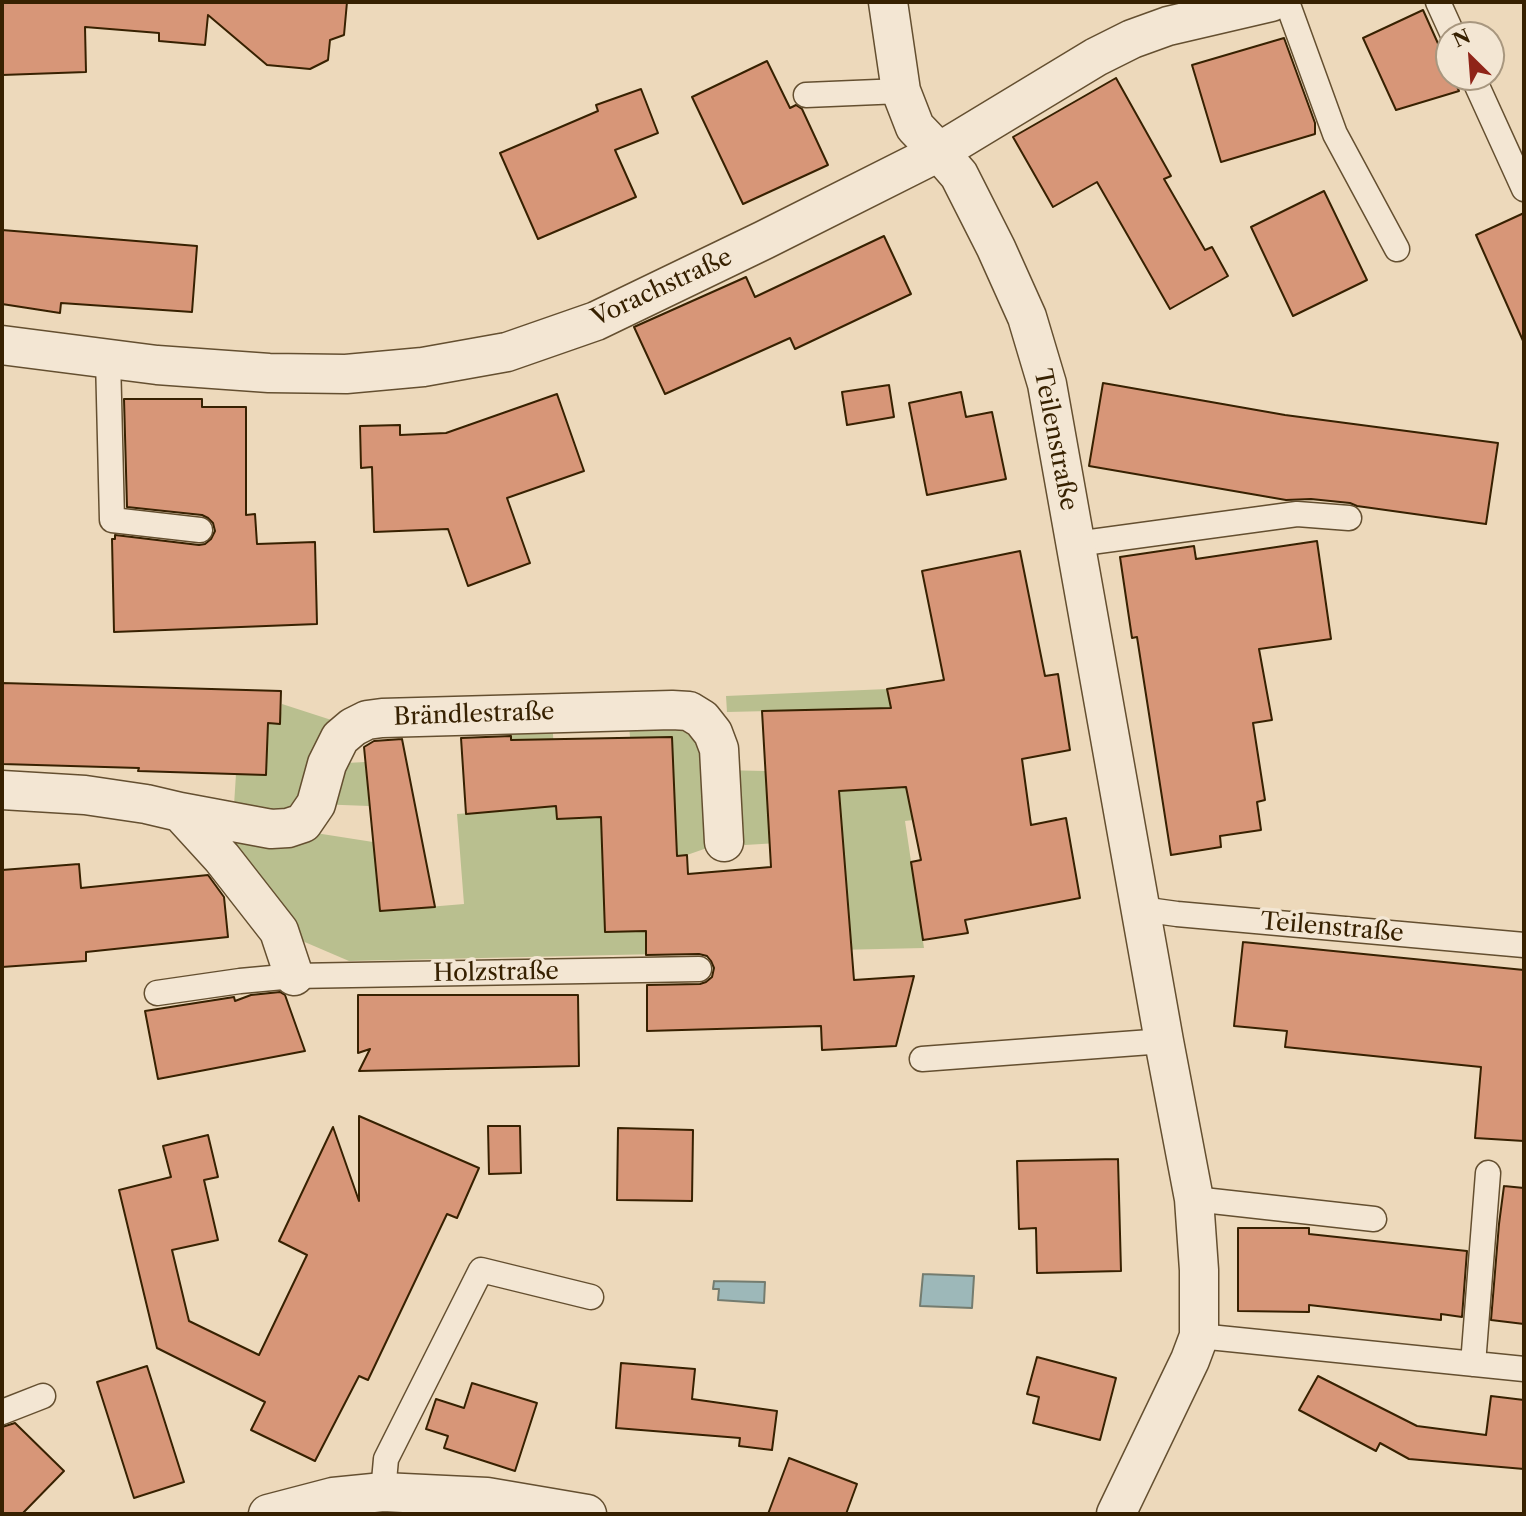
<!DOCTYPE html>
<meta charset="utf-8">
<style>
body{margin:0}
#map{position:relative;width:1526px;height:1516px;overflow:hidden;background:#edd9bb;font-family:"Libre Caslon Text",serif}
canvas{display:block}
.frame{position:absolute;inset:0;border:4px solid #372101;pointer-events:none}
.north{position:absolute;left:1435px;top:21px;width:70px;height:70px;box-sizing:border-box;background:#f3e6d3;border:2px solid #a8977f;border-radius:50%;rotate:335deg;font-size:19px;font-weight:700;line-height:28px;text-align:center;color:#372101}
.north::after{content:'';display:block;margin:auto;width:24px;height:32px;background:#8f2418;clip-path:polygon(50% 0,100% 100%,50% 72%,0 100%)}
</style>
<div id="map">
<canvas width="1526" height="1516"></canvas>
<div class="frame"></div>
<div class="north">N</div>
</div>
<script>
const g = document.querySelector('canvas').getContext('2d');
g.lineJoin = 'round';
function paint(path, color) { g.fillStyle = color; g.fill(path, 'evenodd'); }
const poly = rows => new Path2D(rows.map(r => 'M' + r).join(''));
function trace(path, color, width, dash) { g.strokeStyle = color; g.lineWidth = width; g.lineCap = dash ? 'butt' : 'round'; g.setLineDash(dash || []); g.stroke(path); }
function label(font, color, halo, rows, align = 'center') {
  g.font = font + ' "Libre Caslon Text",serif'; g.lineWidth = 7; g.setLineDash([]); g.textBaseline = 'middle'; g.strokeStyle = halo; g.fillStyle = color; for (const [text, x, y, turn = 0] of rows) {
    g.save(); g.translate(x, y); g.rotate((+turn || 0) * Math.PI / 180); g.textAlign = isNaN(turn) ? turn : align; if (halo) g.strokeText(text, 0, 0); g.fillText(text, 0, 0); g.restore();
  }
}
const green = poly([
 [887,689,913,820,905,821,924,948,349,961,279,931,222,858,233,821,236,774,266,775,268,723,280,723,282,704,353,727,328,764,365,762,369,806,316,804,290,829,373,842,380,911,464,904,457,814,509,810,511,749,510,715,552,713,557,818,675,814,672,737,630,737,628,711,672,710,720,770,765,771,767,794,860,790,855,709,727,712,726,696],
 [739,840,745,845,811,841,751,926,742,869,735,870,736,919,603,858,687,855,724,842]
]);
const water = poly([
 [923,1274,974,1276,972,1308,920,1306,923,1274],
 [714,1281,765,1282,764,1303,718,1300,719,1289,713,1289,714,1281]
]);
const building = poly([
 [2,2,347,2,344,35,330,40,328,60,310,69,267,65,208,15,205,45,159,41,159,33,85,27,86,72,2,75,2,2],
 [1423,10,1449,68,1449,77,1453,77,1459,91,1396,110,1363,38,1423,10],
 [1284,38,1315,123,1315,134,1221,162,1192,65,1284,38],
 [767,61,790,108,796,105,802,109,828,165,743,204,692,97,767,61],
 [1116,78,1171,176,1164,179,1205,250,1212,247,1228,276,1170,309,1097,182,1053,207,1013,137,1116,78],
 [641,89,658,133,615,150,636,197,538,239,500,153,598,111,596,105,641,89],
 [1324,191,1367,280,1293,316,1251,227,1324,191],
 [1524,213,1524,343,1476,235,1524,213],
 [2,230,197,246,192,312,61,303,60,313,2,304,2,230],
 [884,236,911,294,795,349,790,338,665,394,634,327,746,277,755,297,884,236],
 [1103,383,1285,415,1498,443,1486,524,1357,506,1350,503,1311,499,1286,500,1089,466,1103,383],
 [889,385,894,417,847,425,842,392,889,385],
 [961,392,966,417,992,412,1006,479,927,495,909,403,961,392],
 [557,394,584,471,507,498,530,563,468,586,448,529,374,532,372,467,361,468,360,426,400,425,400,435,446,433,557,394],
 [124,399,202,399,202,407,246,407,246,515,255,514,257,544,315,542,317,624,114,632,112,539,115,539,115,535,199,545,205,544,211,539,215,531,213,523,208,518,202,515,127,507,124,399],
 [1317,541,1331,639,1259,649,1272,720,1253,723,1265,800,1257,802,1261,830,1220,836,1221,847,1171,855,1137,637,1132,638,1120,557,1194,546,1196,559,1317,541],
 [1020,551,1045,676,1058,674,1070,750,1022,759,1031,825,1066,818,1080,898,965,920,968,933,923,940,911,862,921,860,906,787,839,791,854,980,914,976,896,1046,822,1050,821,1026,647,1031,647,985,700,984,706,982,712,977,714,968,711,961,707,956,699,954,646,955,646,931,605,932,601,817,557,819,556,806,466,814,461,738,511,736,511,740,672,737,677,856,687,855,688,874,771,867,762,711,891,708,887,689,944,680,922,571,1020,551],
 [2,683,281,691,280,724,268,723,266,775,138,771,139,768,2,764,2,683],
 [402,739,435,907,380,911,364,747,374,741,402,739],
 [79,864,81,888,208,875,224,897,228,937,86,952,86,961,2,967,2,870,79,864],
 [1243,942,1524,970,1524,1141,1475,1138,1481,1067,1285,1047,1287,1031,1234,1026,1243,942],
 [280,992,285,995,305,1051,158,1079,145,1011,234,997,235,1001,251,995,280,992],
 [358,995,578,995,579,1066,359,1071,370,1049,358,1053,358,995],
 [359,1116,479,1168,457,1218,447,1214,368,1380,359,1376,315,1461,251,1430,265,1402,157,1348,119,1190,171,1177,163,1146,208,1135,218,1177,204,1180,218,1240,172,1250,189,1321,259,1355,307,1255,279,1241,333,1127,359,1201,359,1116],
 [488,1126,520,1126,521,1173,489,1174,488,1126],
 [618,1128,693,1130,692,1201,617,1200,618,1128],
 [1118,1159,1121,1271,1037,1273,1036,1228,1019,1229,1017,1161,1118,1159],
 [1504,1186,1524,1188,1524,1324,1491,1320,1499,1224,1504,1186],
 [1238,1228,1309,1228,1309,1234,1467,1251,1462,1317,1441,1314,1441,1320,1309,1305,1309,1312,1238,1311,1238,1228],
 [1037,1357,1116,1378,1100,1440,1033,1423,1039,1397,1027,1394,1037,1357],
 [621,1363,695,1369,692,1399,777,1411,772,1450,739,1446,740,1438,616,1428,621,1363],
 [147,1366,184,1482,134,1498,97,1382,147,1366],
 [1318,1376,1417,1426,1486,1435,1491,1396,1524,1400,1524,1469,1409,1459,1380,1443,1376,1451,1299,1410,1318,1376],
 [472,1383,537,1403,515,1471,444,1448,448,1436,426,1429,436,1399,464,1408,472,1383],
 [15,1423,64,1471,22,1514,2,1514,2,1427,15,1423],
 [789,1458,857,1484,846,1514,768,1514,789,1458]
]);
const service = poly([
 [1287,2,1335,134,1397,249],
 [1438,2,1453,35],
 [1473,77,1524,189],
 [806,95,901,91],
 [108,358,112,520,200,530],
 [1076,544,1297,514,1349,518],
 [1141,909,1177,914,1524,945],
 [157,993,240,981,294,976,699,969],
 [922,1059,1164,1041],
 [1194,1199,1374,1219],
 [1199,1336,1524,1369],
 [1473,1364,1488,1173],
 [2,1412,43,1396],
 [383,1492,386,1459,481,1270,591,1297]
]);
const minor = poly([
 [888,2,901,91,915,127,939,152,959,175,996,248,1027,317,1047,384,1164,1041,1194,1199,1199,1270,1199,1336,1190,1360,1116,1514],
 [2,345,157,365,269,373,346,374,423,367,507,352,596,321,764,240,939,152,1096,57,1132,39,1168,26,1271,2],
 [2,790,85,795,146,804,180,812,222,858,279,931,294,976],
 [180,812,271,829,288,828,303,823,316,804,327,764,340,738,353,727,367,720,382,718,672,710,689,711,702,719,713,733,719,749,724,842],
 [268,1514,333,1497,383,1492,487,1497,587,1514]
]);
const streetNames = [
 ["Vorachstraße",662,288,-25],
 ["Teilenstraße",1055,440,79],
 ["Brändlestraße",474,715,-2],
 ["Teilenstraße",1332,928,5],
 ["Holzstraße",496,973,-1]
];
paint(green, '#b9bf8f');
paint(water, '#9db8b9');
trace(water, '#747c6f', 2);
paint(building, '#d79678');
trace(building, '#372101', 2);
trace(service, '#644f30', 27);
trace(minor, '#644f30', 41);
trace(service, '#f3e6d3', 24);
trace(minor, '#f3e6d3', 38);
label('24px', '#372101', '#f3e6d3', streetNames);
</script>
